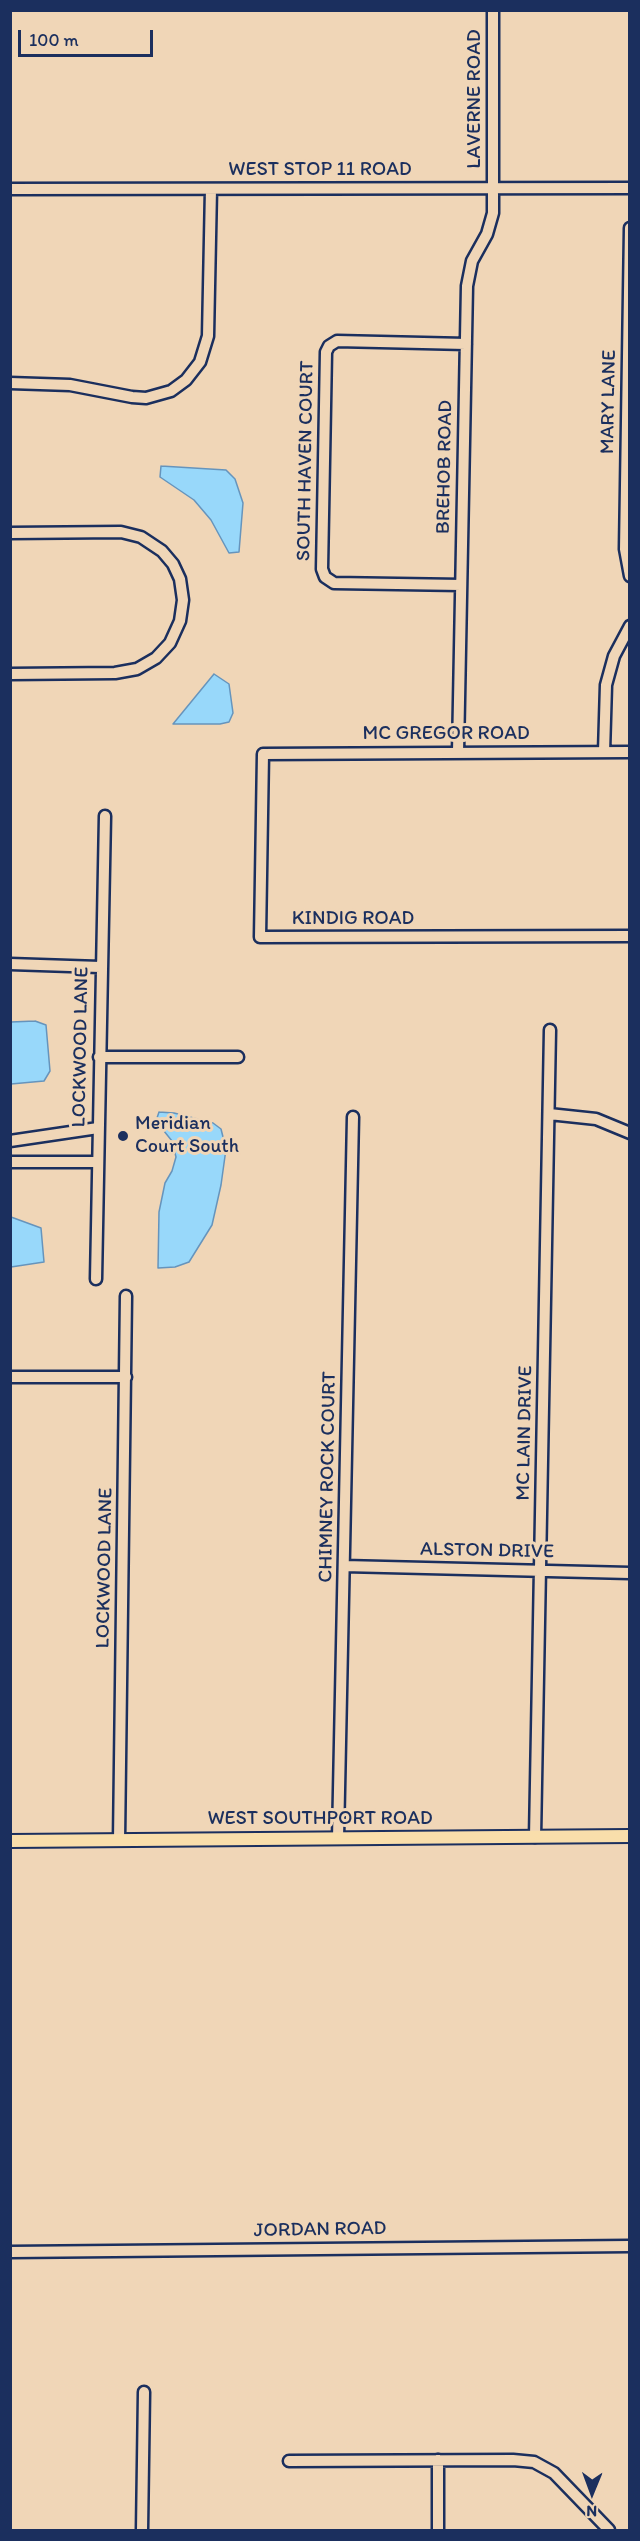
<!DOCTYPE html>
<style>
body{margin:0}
#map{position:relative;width:640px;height:2541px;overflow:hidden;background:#f0d6b7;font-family:Itim,sans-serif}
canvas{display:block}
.frame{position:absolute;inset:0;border:12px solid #1b2f5e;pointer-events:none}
.north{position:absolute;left:562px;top:2463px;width:60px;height:60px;-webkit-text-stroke:4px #f0d6b7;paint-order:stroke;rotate:181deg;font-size:16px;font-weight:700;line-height:24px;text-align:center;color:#1b2f5e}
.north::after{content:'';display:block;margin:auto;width:21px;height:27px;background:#1b2f5e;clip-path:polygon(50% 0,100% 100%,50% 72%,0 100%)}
.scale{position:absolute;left:18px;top:30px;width:135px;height:27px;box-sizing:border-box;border:3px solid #1b2f5e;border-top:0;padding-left:8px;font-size:18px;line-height:21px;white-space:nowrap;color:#1b2f5e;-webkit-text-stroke:4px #f0d6b7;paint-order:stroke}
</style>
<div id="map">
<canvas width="640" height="2541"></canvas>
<div class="frame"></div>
<div class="north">N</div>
<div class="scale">100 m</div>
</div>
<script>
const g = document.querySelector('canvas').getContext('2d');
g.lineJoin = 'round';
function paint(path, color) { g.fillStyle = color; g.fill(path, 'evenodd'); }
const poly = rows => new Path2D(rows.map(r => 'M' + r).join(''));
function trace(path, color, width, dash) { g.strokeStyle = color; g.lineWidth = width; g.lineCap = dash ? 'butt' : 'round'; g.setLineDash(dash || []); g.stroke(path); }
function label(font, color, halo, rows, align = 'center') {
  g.font = font + ' Itim,sans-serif'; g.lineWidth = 6; g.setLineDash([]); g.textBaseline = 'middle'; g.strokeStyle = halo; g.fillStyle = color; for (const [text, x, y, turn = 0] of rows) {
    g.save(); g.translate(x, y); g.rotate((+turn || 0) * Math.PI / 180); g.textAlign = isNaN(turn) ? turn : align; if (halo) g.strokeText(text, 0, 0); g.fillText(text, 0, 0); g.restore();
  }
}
const water = poly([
 [161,466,226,470,235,479,243,503,239,552,229,553,211,520,194,500,160,477,161,466],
 [214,674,229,684,233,713,229,722,220,724,173,724,214,674],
 [35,1021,46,1025,50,1071,44,1081,11,1084,11,1022,35,1021],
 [159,1112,174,1113,213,1123,221,1129,226,1149,221,1185,212,1225,189,1262,175,1267,158,1268,159,1212,165,1183,172,1171,176,1157,172,1141,156,1121,159,1112],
 [11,1217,41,1228,44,1262,11,1267,11,1217]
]);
const minor = poly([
 [10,189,630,188],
 [630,228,625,549,630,576],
 [10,383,70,385,132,397,146,398,171,391,186,380,200,362,208,336,211,189],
 [10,533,121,532,141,537,162,551,173,564,180,579,183,600,180,621,170,643,156,658,137,669,115,673,10,674],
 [461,585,334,583,325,577,322,569,326,352,329,346,337,341,466,344],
 [458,752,467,286,472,261,487,234,493,213,493,10],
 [604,752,606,685,614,656,630,626],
 [630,752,263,754,260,937,630,936],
 [10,964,100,967],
 [99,1057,238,1057],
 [549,1114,596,1119,630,1133],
 [10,1141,98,1128],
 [10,1162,97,1162],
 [96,1279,105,816],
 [10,1377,126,1377],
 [344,1566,630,1573],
 [535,1837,550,1030],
 [338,1838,353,1117],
 [119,1840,126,1296],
 [10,2252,630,2246],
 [438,2460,438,2530],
 [289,2461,513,2460,534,2462,554,2473,609,2530],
 [142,2530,144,2392]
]);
const major = poly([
 [10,1841,630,1836]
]);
const markers = [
 [123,1136,6,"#1b2f5e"]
];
const streetNames = [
 ["LAVERNE ROAD",475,99,-90],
 ["WEST STOP 11 ROAD",320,170],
 ["MARY LANE",609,402,-89],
 ["SOUTH HAVEN COURT",306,461,-89],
 ["BREHOB ROAD",445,467,-89],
 ["MC GREGOR ROAD",446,734],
 ["KINDIG ROAD",353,919],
 ["LOCKWOOD LANE",81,1047,-89],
 ["MC LAIN DRIVE",525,1433,-89],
 ["CHIMNEY ROCK COURT",328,1477,-89],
 ["ALSTON DRIVE",487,1551,1],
 ["LOCKWOOD LANE",105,1568,-89],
 ["WEST SOUTHPORT ROAD",320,1819],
 ["JORDAN ROAD",320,2230,-1]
];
const poiNames = [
 ["Meridian",135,1124],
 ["Court South",135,1147]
];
paint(water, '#98d8fa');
trace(water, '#6694bc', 1.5);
trace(minor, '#1b2f5e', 15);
trace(major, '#1b2f5e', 16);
trace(minor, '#f0d6b7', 10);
trace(major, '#f9deab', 12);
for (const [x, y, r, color] of markers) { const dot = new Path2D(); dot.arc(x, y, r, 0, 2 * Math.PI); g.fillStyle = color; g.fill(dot); trace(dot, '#f0d6b7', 2); }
label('20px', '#1b2f5e', '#f0d6b7', streetNames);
label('20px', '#1b2f5e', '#f0d6b7', poiNames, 'left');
</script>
